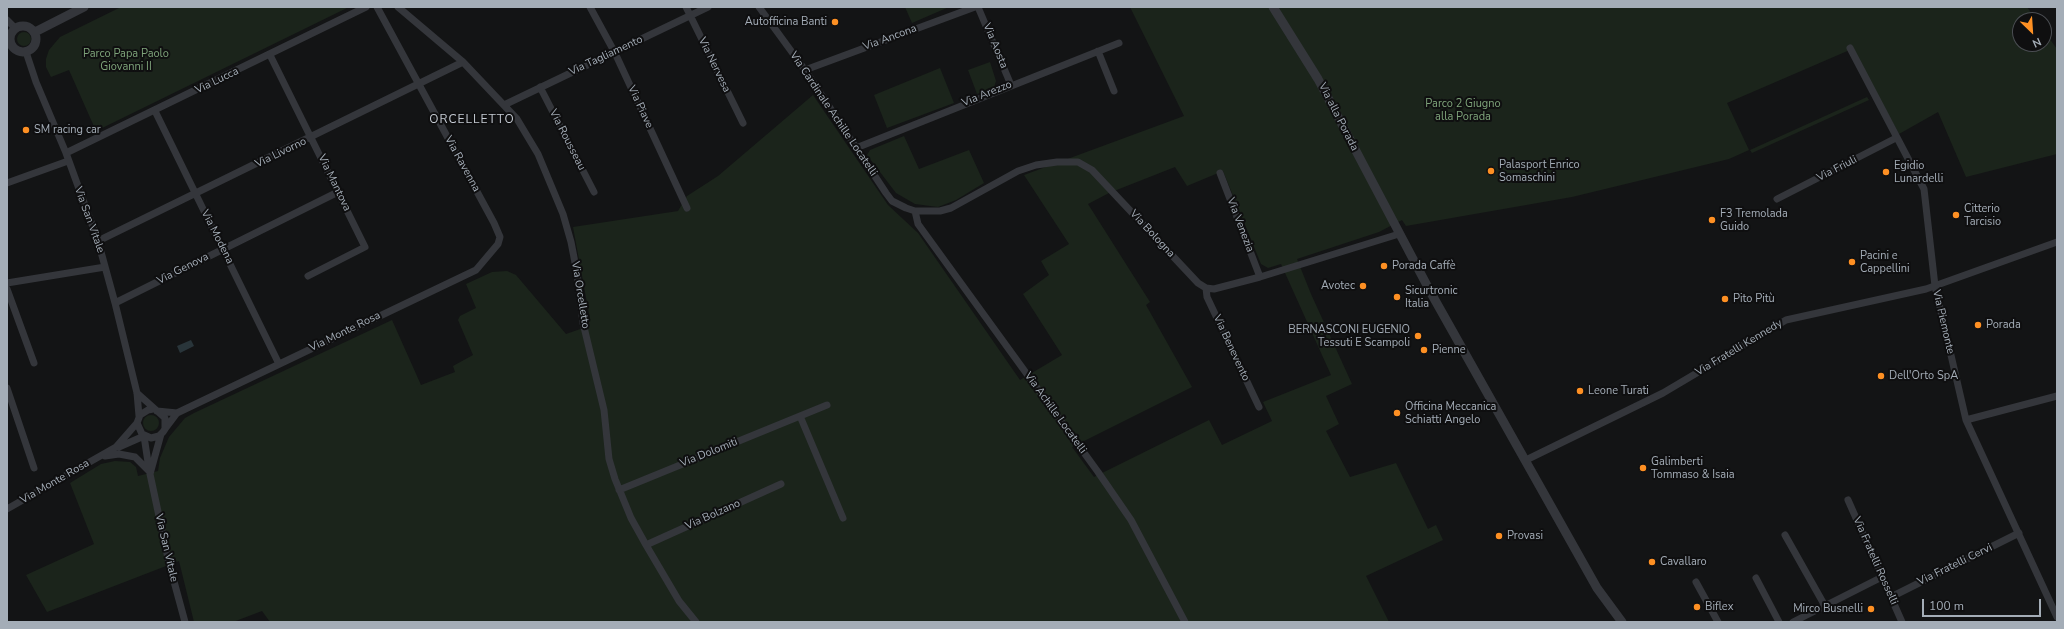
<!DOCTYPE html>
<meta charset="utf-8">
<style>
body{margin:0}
#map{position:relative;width:2064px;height:629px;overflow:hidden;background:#131415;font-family:"Nunito Sans",sans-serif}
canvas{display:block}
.frame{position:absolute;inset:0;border:8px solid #a4adb7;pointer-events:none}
.north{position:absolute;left:2012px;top:12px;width:40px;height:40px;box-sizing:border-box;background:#0f0f10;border:1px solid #4b4e53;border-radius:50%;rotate:155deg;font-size:11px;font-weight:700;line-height:16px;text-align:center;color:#a4adb7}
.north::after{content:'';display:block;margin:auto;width:14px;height:18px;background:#fe9023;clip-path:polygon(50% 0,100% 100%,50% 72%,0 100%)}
.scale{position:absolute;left:1922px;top:599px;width:119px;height:18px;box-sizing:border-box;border:2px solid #a4adb7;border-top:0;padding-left:5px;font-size:12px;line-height:14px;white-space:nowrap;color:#a4adb7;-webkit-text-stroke:3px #0f0f10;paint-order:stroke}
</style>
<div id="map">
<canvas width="2064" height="629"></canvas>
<div class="frame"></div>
<div class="north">N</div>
<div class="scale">100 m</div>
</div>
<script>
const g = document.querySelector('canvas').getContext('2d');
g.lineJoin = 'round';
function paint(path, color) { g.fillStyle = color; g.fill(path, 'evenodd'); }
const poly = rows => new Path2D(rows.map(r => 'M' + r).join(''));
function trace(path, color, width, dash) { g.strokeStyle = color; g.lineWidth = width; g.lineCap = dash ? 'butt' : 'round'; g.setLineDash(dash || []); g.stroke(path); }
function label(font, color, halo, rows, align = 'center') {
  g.font = font + ' "Nunito Sans",sans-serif'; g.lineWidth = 4; g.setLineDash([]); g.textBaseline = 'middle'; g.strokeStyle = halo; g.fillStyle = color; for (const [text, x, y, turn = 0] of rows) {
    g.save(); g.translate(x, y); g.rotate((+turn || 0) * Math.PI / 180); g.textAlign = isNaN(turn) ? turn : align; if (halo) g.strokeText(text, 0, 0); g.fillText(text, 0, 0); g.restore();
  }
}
const green = poly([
 [121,7,349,7,96,131,69,70,51,77,46,67,46,59,49,50,60,37],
 [905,7,949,7,912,23],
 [1130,7,2027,7,2036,20,2020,20,2020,44,2044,44,2044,31,2057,49,2057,154,1966,177,1938,112,1899,134,1852,49,1727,103,1749,150,1729,159,1572,197,1406,226,1402,220,1379,232,1297,259,1311,294,1352,384,1326,396,1339,424,1326,431,1350,477,1396,463,1428,529,1436,525,1443,540,1366,576,1389,622,270,622,262,611,233,622,194,622,179,561,47,612,26,575,94,544,70,483,101,464,115,461,130,462,136,467,138,476,158,471,160,458,169,437,185,418,194,413,392,320,421,385,455,372,453,366,473,355,458,320,460,316,476,308,466,284,492,272,507,271,516,275,566,334,586,327,590,319,573,227,678,211,687,196,718,176,813,95,888,205,918,233,1020,380,1062,355,1023,294,1049,275,1041,261,1069,244,1024,175,1184,116],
 [1175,167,1187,186,1223,171,1261,264,1268,268,1281,264,1331,375,1263,402,1272,421,1222,445,1209,420,1094,477,1072,447,1192,387,1146,305,1150,302,1088,204,1109,193],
 '17 39a7 7 0 1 1 14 0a7 7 0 1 1-14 0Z',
 [990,62,996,81,994,87,977,94,968,70],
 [940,68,954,103,887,128,874,95],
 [1867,97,1869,100,1752,153,1750,150],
 [904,136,919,169,969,150,984,183,956,200,938,207,915,204,896,193,867,155,870,150],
 '143 423a8 8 0 1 1 16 0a8 8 0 1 1-16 0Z'
]);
const water = poly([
 [191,340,194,346,180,353,177,346]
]);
const minor = poly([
 [398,7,463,62,517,119,538,154,563,214,571,242,577,273,583,323,604,410,609,459,615,479,631,518,646,545,679,601,696,622],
 [590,7,615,53,687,208],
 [686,7,743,123],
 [759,7,805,70,886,193,892,201,906,208,915,211,940,211,951,208,1018,171,1036,165,1057,162,1078,162,1092,170,1198,283,1206,288,1214,289,1260,277,1399,234],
 [978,7,1011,85],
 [7,20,15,28],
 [1850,48,1924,189,1935,286,1966,420,2057,617],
 [1098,51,1114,91],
 [26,52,36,82,66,153,98,241,115,303,137,393,139,416],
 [270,55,365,247,308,276],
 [805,70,975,7],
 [540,87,594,192],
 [504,105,708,7],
 [155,111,279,364],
 [856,148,1119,43],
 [66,153,366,7],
 [1220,173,1260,277],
 [7,183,68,161],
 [1777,199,1896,138],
 [915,211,918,224,1098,472,1131,520,1185,622],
 [98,241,463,62],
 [7,283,105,267],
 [1206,288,1207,297,1259,407],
 [7,289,34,363],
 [115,303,338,192],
 [7,388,34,468],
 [137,393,165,418,165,429,163,432,159,436,151,438,142,434,137,423,140,415,148,410,153,409],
 [157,411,177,413],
 [800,416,843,518],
 [1966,420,2057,396],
 [165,429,177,413,476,270,498,244,500,237,494,223,377,7],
 [161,434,150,474,169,563,185,622],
 [119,447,144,436,149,469],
 [105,456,119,454,135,457,150,472],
 [1526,460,1663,393,1786,320,1926,289,2057,242],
 [619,490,827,405],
 [1848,500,1902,622],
 [7,509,116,447,137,423],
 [1785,535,1825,606],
 [646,545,781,484],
 [1756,578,1779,622],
 [1696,582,1718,622],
 [1891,597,2019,533],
 [1793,622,1882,577]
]);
const tertiary = poly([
 [1273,7,1318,79,1431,293,1597,588,1622,622],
 '10 39a13 13 0 1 1 26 0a13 13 0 1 1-26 0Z',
 [35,32,84,7]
]);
const markers = [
 [835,22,4,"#fe9023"],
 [26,130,4,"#fe9023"],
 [1491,171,4,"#fe9023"],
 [1886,172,4,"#fe9023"],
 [1956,215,4,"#fe9023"],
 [1712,220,4,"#fe9023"],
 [1852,262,4,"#fe9023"],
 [1384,266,4,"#fe9023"],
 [1363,286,4,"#fe9023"],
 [1397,297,4,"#fe9023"],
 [1725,299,4,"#fe9023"],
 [1978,325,4,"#fe9023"],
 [1418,336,4,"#fe9023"],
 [1424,350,4,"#fe9023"],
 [1881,376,4,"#fe9023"],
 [1580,391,4,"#fe9023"],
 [1397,413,4,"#fe9023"],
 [1643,468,4,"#fe9023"],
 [1499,536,4,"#fe9023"],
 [1652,562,4,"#fe9023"],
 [1697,607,4,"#fe9023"],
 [1871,609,4,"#fe9023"]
];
const poiNames = [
 ["Autofficina Banti",827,22,"right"],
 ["SM racing car",34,130],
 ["Palasport Enrico",1499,165],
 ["Somaschini",1499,178],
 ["Egidio",1894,166],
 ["Lunardelli",1894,179],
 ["Citterio",1964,209],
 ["Tarcisio",1964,222],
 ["F3 Tremolada",1720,214],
 ["Guido",1720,227],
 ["Pacini e",1860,256],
 ["Cappellini",1860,269],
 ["Porada Caffè",1392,266],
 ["Avotec",1355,286,"right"],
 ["Sicurtronic",1405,291],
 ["Italia",1405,304],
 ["Pito Pitù",1733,299],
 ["Porada",1986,325],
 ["BERNASCONI EUGENIO",1410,330,"right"],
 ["Tessuti E Scampoli",1410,343,"right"],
 ["Pienne",1432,350],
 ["Dell'Orto SpA",1889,376],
 ["Leone Turati",1588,391],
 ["Officina Meccanica",1405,407],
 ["Schiatti Angelo",1405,420],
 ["Galimberti",1651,462],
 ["Tommaso & Isaia",1651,475],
 ["Provasi",1507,536],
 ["Cavallaro",1660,562],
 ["Biflex",1705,607],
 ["Mirco Busnelli",1863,609,"right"]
];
const streetNames = [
 ["Via Ancona",890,38,-20],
 ["Via Aosta",995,46,67],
 ["Via Tagliamento",606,56,-25],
 ["Via Nervesa",714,65,64],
 ["Via Lucca",217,81,-26],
 ["Via Arezzo",987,94,-22],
 ["Via Piave",640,107,65],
 ["Via Cardinale Achille Locatelli",833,114,56],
 ["Via alla Porada",1338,117,63],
 ["Via Rousseau",567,140,63],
 ["Via Livorno",281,153,-26],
 ["Via Ravenna",462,164,61],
 ["Via Friuli",1837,169,-27],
 ["Via Mantova",334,183,64],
 ["Via San Vitale",89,220,70],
 ["Via Venezia",1240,225,69],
 ["Via Bologna",1152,234,47],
 ["Via Modena",217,237,63],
 ["Via Genova",183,269,-27],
 ["Via Orcelletto",580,295,81],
 ["Via Piemonte",1943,322,77],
 ["Via Monte Rosa",345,332,-26],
 ["Via Benevento",1231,348,65],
 ["Via Fratelli Kennedy",1739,348,-31],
 ["Via Achille Locatelli",1055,413,54],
 ["Via Dolomiti",709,453,-22],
 ["Via Monte Rosa",55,482,-30],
 ["Via Bolzano",713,515,-24],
 ["Via San Vitale",166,548,77],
 ["Via Fratelli Rosselli",1875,561,66],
 ["Via Fratelli Cervi",1955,565,-26]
];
const parkNames = [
 ["Parco Papa Paolo",126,54],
 ["Giovanni II",126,67],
 ["Parco 2 Giugno",1463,104],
 ["alla Porada",1463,117]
];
const neighbourhoodNames = [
 ["ORCELLETTO",472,120]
];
paint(green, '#1b241b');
paint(water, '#29353a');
trace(minor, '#34363b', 7);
trace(tertiary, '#34363b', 9);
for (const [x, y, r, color] of markers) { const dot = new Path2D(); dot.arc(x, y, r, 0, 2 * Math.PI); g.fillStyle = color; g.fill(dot); trace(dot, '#0f0f10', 1.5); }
label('11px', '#a4adb7', '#0f0f10', poiNames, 'left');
label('11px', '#a4adb7', '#0f0f10', streetNames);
label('11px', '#7ea37a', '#0f0f10', parkNames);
g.letterSpacing = '1px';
label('12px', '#c5cbd3', '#0f0f10', neighbourhoodNames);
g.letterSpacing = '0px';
</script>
